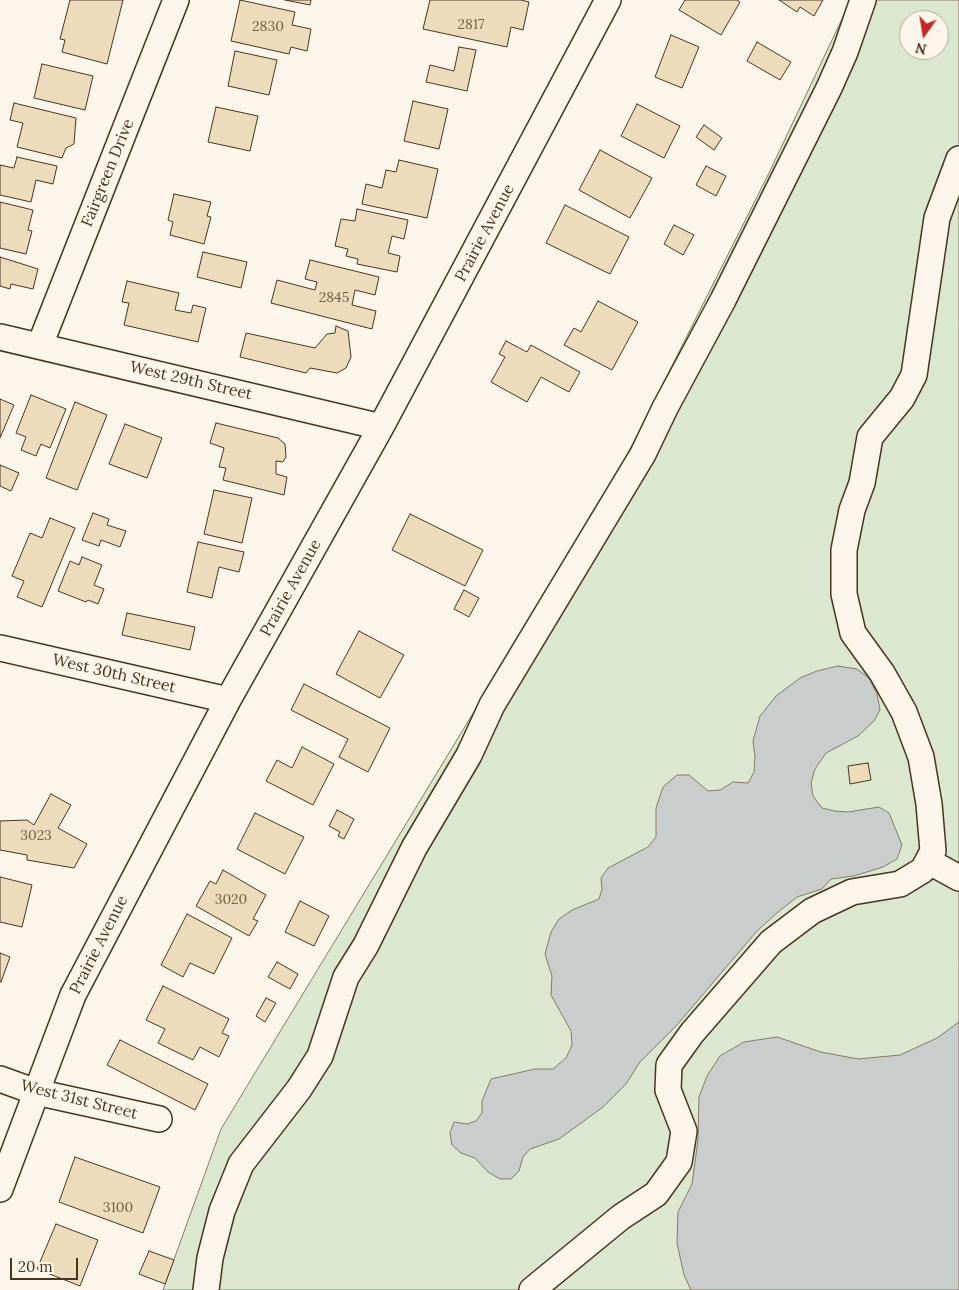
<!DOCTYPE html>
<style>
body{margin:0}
#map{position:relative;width:959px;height:1290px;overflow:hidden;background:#fbf6e9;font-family:Lora,serif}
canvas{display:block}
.north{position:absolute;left:899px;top:10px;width:50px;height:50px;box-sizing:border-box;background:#fbf6e9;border:1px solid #b4a999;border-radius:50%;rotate:193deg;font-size:14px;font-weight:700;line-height:20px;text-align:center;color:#4a3520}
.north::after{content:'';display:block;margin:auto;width:18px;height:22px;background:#c62828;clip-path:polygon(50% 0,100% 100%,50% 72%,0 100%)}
.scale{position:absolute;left:10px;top:1258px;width:68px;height:22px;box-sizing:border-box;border:2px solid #4a3520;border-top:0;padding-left:6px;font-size:15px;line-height:18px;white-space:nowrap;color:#4a3520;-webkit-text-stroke:4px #fbf6e9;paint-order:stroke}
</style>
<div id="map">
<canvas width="959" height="1290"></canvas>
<div class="north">N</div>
<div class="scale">20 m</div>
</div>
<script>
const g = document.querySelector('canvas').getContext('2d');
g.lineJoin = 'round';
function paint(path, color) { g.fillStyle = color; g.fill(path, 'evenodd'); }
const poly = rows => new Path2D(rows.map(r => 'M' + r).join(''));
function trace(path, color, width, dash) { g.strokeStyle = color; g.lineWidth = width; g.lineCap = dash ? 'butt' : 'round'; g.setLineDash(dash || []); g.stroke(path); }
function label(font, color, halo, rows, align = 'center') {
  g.font = font + ' Lora,serif'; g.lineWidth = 4; g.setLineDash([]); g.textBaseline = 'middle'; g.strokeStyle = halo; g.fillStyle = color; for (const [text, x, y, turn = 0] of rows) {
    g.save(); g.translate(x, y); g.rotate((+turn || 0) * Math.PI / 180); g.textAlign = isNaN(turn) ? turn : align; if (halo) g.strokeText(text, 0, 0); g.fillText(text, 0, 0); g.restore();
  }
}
const green = poly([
 [851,0,959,0,959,1290,163,1290,221,1129,615,479,768,175,851,0],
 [909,20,939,20,939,50,909,50,909,20]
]);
const water = poly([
 [838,666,857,669,869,678,877,694,880,710,874,721,858,736,826,753,815,769,811,783,813,796,822,808,835,811,848,812,879,807,889,813,902,845,897,859,883,867,854,876,831,879,822,889,797,897,777,913,757,931,676,1026,640,1062,626,1084,603,1107,559,1139,530,1149,523,1157,519,1171,511,1179,500,1179,488,1172,475,1158,461,1153,452,1145,450,1133,454,1122,467,1124,476,1121,482,1113,482,1101,491,1079,535,1069,553,1069,566,1058,572,1045,571,1031,551,995,552,976,545,954,551,932,559,919,572,910,599,899,602,889,601,878,608,868,648,847,656,837,656,808,663,787,677,775,689,775,708,791,720,790,733,782,748,783,754,772,755,757,753,741,760,716,776,696,800,678,817,671,838,666],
 [959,1022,959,1290,691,1290,684,1275,677,1243,678,1212,692,1184,698,1140,699,1097,707,1076,720,1056,744,1042,777,1037,821,1052,858,1059,900,1055,937,1038,959,1022]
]);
const building = poly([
 [70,0,123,0,107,64,62,52,65,40,60,39,70,0],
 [240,0,295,12,292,25,311,29,307,51,291,47,289,54,231,41,240,0],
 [285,0,311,0,310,5,285,0],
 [430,0,521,0,529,2,523,30,511,27,507,47,423,29,430,0],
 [685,0,737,0,740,2,721,35,679,10,685,0],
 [779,0,823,0,814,16,800,7,797,12,779,0],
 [671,35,699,47,682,88,655,77,671,35],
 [757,42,791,62,780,80,747,61,757,42],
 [459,47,476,50,467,91,426,82,430,65,454,71,459,47],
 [235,51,277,60,269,95,228,86,235,51],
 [42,64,93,76,85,110,34,98,42,64],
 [413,101,448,109,439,149,404,141,413,101],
 [14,103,76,118,74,144,66,148,62,158,17,147,23,123,10,120,14,103],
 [637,104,680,126,664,158,621,136,637,104],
 [216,107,258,116,250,151,208,142,216,107],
 [704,125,722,138,714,150,696,137,704,125],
 [600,150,652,178,630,218,579,190,600,150],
 [17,157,57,166,53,184,36,180,31,202,0,195,0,165,14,168,17,157],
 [399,160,438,169,427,218,362,204,366,184,382,188,386,170,396,172,399,160],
 [706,166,726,176,716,196,696,185,706,166],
 [174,194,211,202,207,216,211,217,204,244,170,235,173,222,168,220,174,194],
 [0,202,33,210,28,230,32,231,26,254,0,248,0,202],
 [565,205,629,237,610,274,546,243,565,205],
 [357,209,408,220,404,239,392,236,388,253,400,256,397,272,357,264,358,259,346,256,348,249,335,246,341,219,355,221,357,209],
 [674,225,694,235,683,255,664,244,674,225],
 [203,252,247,262,241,288,197,277,203,252],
 [0,257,38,269,33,289,11,284,10,289,0,286,0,257],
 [310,260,379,277,375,295,355,290,352,305,376,311,372,329,271,303,277,280,315,290,317,282,305,279,310,260],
 [127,281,179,293,175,310,191,313,193,305,206,308,198,342,124,325,129,303,122,302,127,281],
 [598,301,638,322,612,370,564,345,574,328,581,332,598,301],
 [336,326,348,331,351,357,346,368,337,373,310,368,306,373,240,357,246,333,315,348,327,334,335,333,336,326],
 [506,341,527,352,531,345,580,372,569,392,541,377,527,402,491,382,505,357,499,354,506,341],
 [31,395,66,409,50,448,41,444,36,456,21,450,26,437,16,433,31,395],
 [0,399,14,405,0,438,0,399],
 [75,402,107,415,77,490,46,478,75,402],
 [216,423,278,438,285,444,286,457,283,462,276,461,276,474,287,477,284,495,223,480,226,468,219,467,224,448,210,443,216,423],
 [125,424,162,438,147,478,109,464,125,424],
 [0,465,19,473,11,491,0,486,0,465],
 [214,490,252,498,242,543,204,534,214,490],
 [93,513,109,519,107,525,126,531,120,547,101,540,99,546,82,540,93,513],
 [410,514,483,550,465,586,392,550,410,514],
 [50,518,75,528,42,607,17,597,24,581,12,576,30,533,42,538,50,518],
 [198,542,244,552,239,572,219,567,212,598,187,592,198,542],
 [82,557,102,565,94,585,104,589,98,604,88,600,86,602,58,591,70,561,79,565,82,557],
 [464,590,479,598,469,617,454,609,464,590],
 [127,613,195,627,190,650,122,635,127,613],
 [359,631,404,655,380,698,336,674,359,631],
 [304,684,390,728,368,772,339,757,348,739,291,710,304,684],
 [302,747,334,764,313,805,266,781,277,760,292,768,302,747],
 [868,763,871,780,850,784,848,766,868,763],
 [51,794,71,805,58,828,87,844,74,868,27,860,27,855,0,850,0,821,27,820,34,825,51,794],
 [337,810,354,819,344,839,338,836,340,832,329,826,337,810],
 [255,813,304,837,285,874,237,849,255,813],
 [223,870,266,895,253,919,258,921,249,936,196,906,210,881,216,884,223,870],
 [0,877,32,885,22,927,0,922,0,877],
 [300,901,329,916,314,946,285,932,300,901],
 [187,914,232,938,214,974,190,963,183,977,161,965,187,914],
 [0,953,10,957,1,982,0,982,0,953],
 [277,962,298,974,290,989,268,977,277,962],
 [163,986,229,1019,222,1033,229,1036,219,1057,200,1047,193,1060,158,1043,165,1029,146,1020,163,986],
 [266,998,276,1003,265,1022,256,1016,266,998],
 [120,1040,208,1084,195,1110,107,1065,120,1040],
 [75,1157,160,1187,143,1233,59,1202,75,1157],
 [56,1224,98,1240,80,1286,37,1269,56,1224],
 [149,1251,174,1260,165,1284,139,1274,149,1251]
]);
const minor = poly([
 [0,337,381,427],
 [40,345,176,0],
 [0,648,228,700],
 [928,861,959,878],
 [0,1079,36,1092,159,1119],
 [0,1189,73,995,228,700,381,427,608,0],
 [206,1290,210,1258,222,1211,241,1164,299,1089,320,1056,346,977,366,945,414,848,469,755,492,705,643,454,665,408,723,300,829,88,845,52,863,0],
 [532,1290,621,1217,656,1194,679,1162,684,1131,668,1090,669,1065,692,1033,771,942,812,911,852,892,900,884,923,870,933,851,929,804,921,757,904,712,882,673,853,633,844,594,844,550,852,510,862,483,870,437,902,398,914,375,937,218,959,159]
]);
const numberNames = [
 ["2817",471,25],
 ["2830",268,27],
 ["2845",334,298],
 ["3023",36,836],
 ["3020",231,900],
 ["3100",118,1208]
];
const streetNames = [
 ["Fairgreen Drive",108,173,-68],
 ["Prairie Avenue",485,233,-62],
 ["West 29th Street",191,381,13],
 ["Prairie Avenue",291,588,-61],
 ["West 30th Street",114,674,13],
 ["Prairie Avenue",99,945,-63],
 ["West 31st Street",79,1100,14]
];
paint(green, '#dce7d0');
trace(green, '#887966', 1);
paint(water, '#c9cecd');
trace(water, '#887966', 1);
paint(building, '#ecdcbc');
trace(building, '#4a3520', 1);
trace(minor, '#4a3520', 28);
trace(minor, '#fbf6e9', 25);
label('14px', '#725f47', null, numberNames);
label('16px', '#4a3520', '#fbf6e9', streetNames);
</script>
